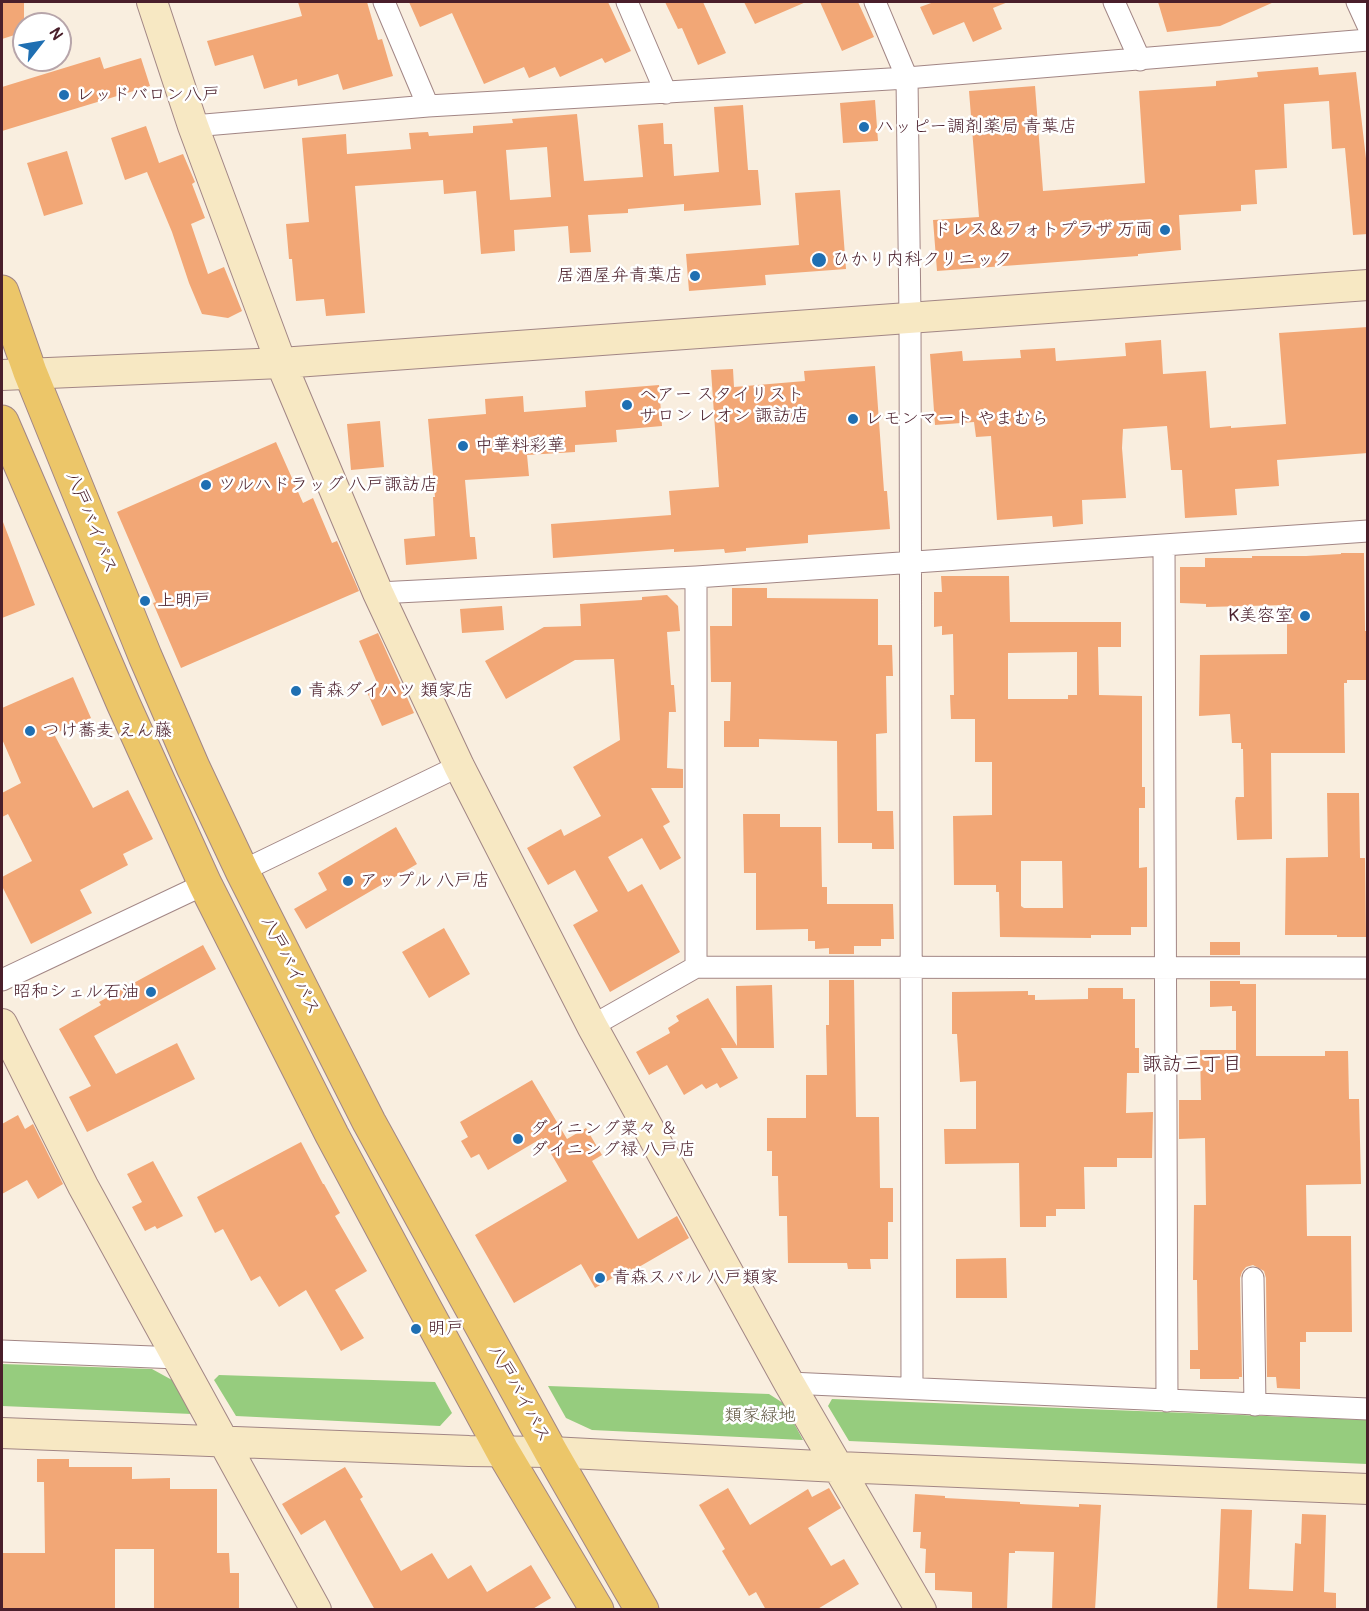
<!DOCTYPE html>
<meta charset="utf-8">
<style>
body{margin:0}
#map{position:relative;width:1369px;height:1611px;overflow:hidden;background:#f9eedf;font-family:Pangolin,sans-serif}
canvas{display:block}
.frame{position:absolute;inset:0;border:3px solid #4a1f2b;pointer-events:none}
.north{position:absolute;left:12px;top:12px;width:60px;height:60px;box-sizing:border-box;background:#fff;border:2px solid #b7a5aa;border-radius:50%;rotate:59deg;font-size:16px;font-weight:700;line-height:24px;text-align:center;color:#4a1f2b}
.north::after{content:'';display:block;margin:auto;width:21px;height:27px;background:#1f6fb2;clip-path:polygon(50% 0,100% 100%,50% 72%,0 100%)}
</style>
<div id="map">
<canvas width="1369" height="1611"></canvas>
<div class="frame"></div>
<div class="north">N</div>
</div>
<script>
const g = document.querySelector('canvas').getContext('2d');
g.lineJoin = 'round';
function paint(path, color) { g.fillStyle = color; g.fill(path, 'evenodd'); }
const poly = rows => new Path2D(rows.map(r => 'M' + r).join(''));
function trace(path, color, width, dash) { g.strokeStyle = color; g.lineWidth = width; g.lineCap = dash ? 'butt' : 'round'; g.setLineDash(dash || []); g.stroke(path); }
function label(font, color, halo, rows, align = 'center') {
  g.font = font + ' Pangolin,"Klee One",sans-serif'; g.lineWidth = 5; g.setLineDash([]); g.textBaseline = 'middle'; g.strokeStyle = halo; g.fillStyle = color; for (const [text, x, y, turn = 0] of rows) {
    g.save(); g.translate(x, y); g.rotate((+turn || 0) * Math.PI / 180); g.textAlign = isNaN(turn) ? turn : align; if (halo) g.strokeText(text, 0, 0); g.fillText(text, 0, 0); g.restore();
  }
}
const green = poly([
 [2,1364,152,1369,172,1380,192,1414,2,1406],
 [219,1375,435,1382,452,1413,440,1426,236,1416,214,1380],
 [548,1386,769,1394,783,1403,803,1440,592,1430,566,1418],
 [832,1399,1367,1420,1367,1464,849,1441,828,1406]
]);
const building = poly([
 [2,2,24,2,24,32,2,39],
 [298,2,367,2,378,40,382,39,393,76,343,90,338,74,298,86,297,79,264,89,253,55,215,66,207,41,302,16],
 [409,2,608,2,631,51,605,63,602,58,560,77,555,67,529,78,524,67,484,84,452,13,420,27],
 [665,2,703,2,726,53,698,65,682,28,678,29],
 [744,2,806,2,755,24],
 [820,2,858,2,874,37,842,51],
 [934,2,1008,2,993,8,1002,29,973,42,964,22,933,35,920,7],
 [1158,2,1274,2,1220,26,1167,32],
 [100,57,104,69,141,58,150,86,2,131,2,87],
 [1318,67,1319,75,1356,72,1368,176,1368,234,1353,235,1345,148,1332,149,1329,101,1284,104,1287,168,1255,170,1257,204,1241,205,1241,211,1179,215,1181,250,1138,254,1138,256,937,271,933,220,979,217,969,91,1035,86,1043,191,1145,183,1139,91,1216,86,1216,81,1258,77,1257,72],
 [875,100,878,141,843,143,840,103],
 [743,105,748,170,758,170,761,205,684,211,684,204,628,209,628,213,588,215,591,252,570,253,568,226,514,230,515,251,481,254,476,191,444,194,443,180,355,186,365,313,326,316,324,299,296,301,292,259,289,259,286,224,309,222,302,138,346,134,347,154,411,149,409,133,428,132,429,136,473,133,473,126,513,123,512,119,577,114,584,181,643,177,638,125,663,123,664,144,672,144,674,176,719,172,714,107],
 [547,147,551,197,510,200,506,150],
 [146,126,159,163,183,154,195,182,192,184,205,218,191,224,208,274,224,267,242,311,228,318,202,314,189,283,172,232,147,172,125,180,111,138],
 [67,151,83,204,44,216,27,163],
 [840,190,846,269,765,275,766,285,689,291,686,254,799,245,795,193],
 [1368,327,1368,453,1277,460,1279,486,1235,489,1237,515,1185,518,1182,470,1171,470,1167,426,1123,429,1122,448,1126,498,1082,500,1083,524,1053,527,1052,516,997,520,991,436,976,437,974,422,935,425,930,354,962,351,963,361,1021,358,1020,350,1055,348,1056,361,1126,356,1125,343,1161,340,1163,374,1206,371,1210,428,1231,426,1231,428,1286,424,1279,333],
 [875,366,884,491,887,491,890,529,808,535,808,543,746,548,746,551,725,553,724,549,674,552,674,549,553,558,551,524,671,515,669,491,719,487,711,370,733,369,734,387,805,381,804,371],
 [659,385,662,426,616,430,617,442,575,445,575,452,527,455,529,476,465,480,470,537,475,537,477,559,406,565,404,539,435,536,433,497,435,497,428,419,486,414,485,399,523,396,524,412,586,407,585,391],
 [380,421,384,467,351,470,347,424],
 [276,442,303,503,313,498,332,543,337,541,359,591,181,668,153,603,156,602,117,512],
 [3,522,35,605,2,618,2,523],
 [1341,553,1364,553,1365,631,1367,631,1368,680,1347,680,1347,683,1344,683,1345,753,1271,753,1272,839,1237,840,1235,801,1236,797,1244,797,1243,749,1241,749,1241,743,1232,743,1230,714,1199,716,1200,655,1287,654,1287,605,1206,607,1206,604,1180,603,1180,567,1205,567,1205,558,1252,558,1252,556,1306,556,1341,554],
 [941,576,1009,576,1010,622,1121,622,1121,647,1098,647,1099,695,1142,696,1142,787,1145,787,1145,808,1139,808,1139,868,1147,867,1147,927,1131,927,1131,935,1091,935,1091,938,1000,937,999,892,996,892,996,885,954,885,953,816,992,815,992,762,975,762,975,719,951,719,950,695,954,695,953,634,942,635,942,626,934,627,934,592,942,592],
 [1077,652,1077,695,1068,695,1068,699,1008,699,1008,653],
 [1021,861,1062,861,1063,908,1024,908,1021,906],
 [732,588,767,588,767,598,878,599,878,645,892,645,893,676,886,676,887,733,876,734,877,811,893,811,894,849,872,849,872,843,838,843,837,741,759,739,759,747,724,747,724,721,730,721,731,682,711,682,710,626,732,626],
 [667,595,678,606,680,631,667,632,671,685,674,685,676,712,669,712,667,768,683,769,683,788,651,788,670,822,663,826,681,858,660,870,642,838,608,857,628,892,642,884,680,952,610,992,573,925,598,911,575,870,548,885,527,848,561,829,564,836,601,816,573,767,620,740,614,659,575,660,506,699,485,661,544,627,581,626,580,604,642,600,642,597],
 [502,606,504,630,462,633,460,609],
 [378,633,414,713,382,726,367,692,379,687,359,641],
 [73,677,91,718,54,734,93,808,128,790,153,839,123,854,128,865,80,890,92,913,31,944,2,886,2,877,32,861,8,814,2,817,2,793,21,783,2,739,2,708],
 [1327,793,1359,793,1360,858,1365,858,1366,937,1337,937,1337,935,1285,935,1286,858,1328,857],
 [743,814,780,814,780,827,821,827,822,887,827,887,827,904,893,904,894,939,881,939,881,946,854,946,854,954,829,954,829,948,815,949,815,941,808,941,808,929,756,930,756,873,744,873],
 [396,827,417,864,306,929,294,909,327,890,318,873],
 [444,928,470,974,429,998,402,952],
 [1210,942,1240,942,1240,955,1210,955],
 [203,945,216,969,94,1036,116,1074,177,1043,195,1079,87,1132,69,1097,91,1086,59,1029,101,1005,99,1002],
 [829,980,854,980,856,1117,879,1117,880,1188,893,1188,893,1222,888,1222,888,1259,870,1259,871,1269,848,1269,847,1263,788,1263,787,1216,779,1216,778,1176,772,1176,772,1151,767,1151,767,1118,806,1118,806,1075,827,1075,826,1025,829,1025],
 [1210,981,1240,981,1240,984,1256,984,1256,1056,1325,1056,1325,1051,1348,1051,1349,1099,1359,1099,1361,1184,1306,1185,1307,1236,1351,1236,1352,1332,1306,1332,1306,1342,1300,1342,1300,1389,1277,1388,1276,1377,1267,1377,1266,1278,1264,1271,1253,1265,1246,1267,1242,1272,1240,1278,1242,1377,1239,1377,1239,1379,1200,1379,1200,1369,1190,1369,1190,1350,1198,1350,1197,1280,1193,1280,1194,1205,1206,1205,1205,1138,1179,1139,1179,1100,1201,1100,1200,1050,1236,1050,1236,1011,1232,1011,1232,1006,1210,1007],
 [772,985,774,1048,721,1048,738,1078,720,1088,717,1083,706,1089,702,1084,684,1095,667,1065,649,1075,636,1052,670,1033,668,1028,679,1021,676,1016,708,998,737,1046,736,986],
 [1088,988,1123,988,1123,999,1135,999,1135,1048,1139,1048,1139,1073,1127,1073,1126,1113,1153,1112,1152,1158,1117,1158,1117,1167,1084,1167,1085,1209,1056,1209,1056,1216,1046,1216,1046,1227,1020,1227,1019,1163,945,1164,944,1129,976,1129,976,1081,960,1082,957,1034,952,1034,952,992,1028,991,1028,995,1035,995,1035,1000,1088,999],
 [532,1080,567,1139,586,1128,602,1155,592,1161,638,1239,677,1216,689,1238,632,1271,630,1268,595,1288,581,1264,514,1303,475,1235,567,1181,542,1138,488,1170,479,1154,471,1158,461,1141,468,1137,460,1122],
 [18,1115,25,1129,33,1124,63,1184,38,1199,27,1180,2,1194,2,1124],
 [301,1142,323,1184,324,1184,340,1213,335,1216,367,1271,335,1290,364,1338,341,1351,306,1290,279,1307,260,1276,251,1281,223,1229,215,1233,197,1197],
 [153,1161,183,1216,157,1229,155,1226,145,1231,132,1207,142,1202,127,1174],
 [1006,1258,1007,1298,956,1298,956,1259],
 [37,1459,69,1459,69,1467,132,1467,132,1479,170,1478,170,1489,217,1489,217,1553,229,1553,230,1573,239,1573,239,1610,154,1610,154,1549,115,1549,115,1610,2,1610,2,1553,45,1553,44,1482,37,1482],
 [345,1467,363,1497,360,1499,401,1571,432,1553,448,1579,471,1565,487,1592,531,1565,551,1598,531,1610,375,1610,325,1520,301,1535,282,1504],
 [728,1488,750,1525,808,1489,812,1497,829,1488,841,1508,808,1528,831,1566,844,1559,859,1584,816,1610,766,1610,756,1592,749,1596,722,1551,725,1549,699,1505],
 [915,1494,945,1496,945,1498,1020,1502,1020,1504,1079,1507,1079,1504,1101,1505,1095,1610,1052,1610,1054,1552,1015,1551,1015,1553,1009,1553,1007,1609,972,1608,972,1592,935,1590,935,1573,925,1573,926,1549,920,1548,921,1532,913,1532],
 [1221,1509,1252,1510,1249,1589,1293,1591,1295,1543,1301,1544,1302,1514,1326,1515,1324,1592,1336,1593,1336,1610,1217,1610]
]);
const street = poly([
 [384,2,428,106],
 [627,2,666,93],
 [875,2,907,78,910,318,912,1387],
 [1114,2,1140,60],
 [1357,2,1368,26],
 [193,126,428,106,907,78,1368,40],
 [1164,545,1167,1401],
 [696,577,696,967],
 [378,593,696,577,1368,531],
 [242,871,459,766],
 [2,980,205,884],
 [592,1026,696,967,1368,968],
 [1253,1278,1255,1405],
 [2,1351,178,1358],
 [789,1383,1368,1409]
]);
const secondary = poly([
 [152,2,193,126,281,363,378,593,459,766,592,1026,789,1383,921,1610],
 [2,375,281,363,1368,285],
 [2,1024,83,1186,316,1610],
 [2,1433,469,1451,551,1452,838,1467,1368,1489]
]);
const highway = poly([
 [2,292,30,372,145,656,193,767,242,871,369,1122,551,1452,642,1610],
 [2,422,123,703,205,884,332,1135,421,1301,503,1452,597,1610]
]);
const markers = [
 [64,95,6,"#1f6fb2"],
 [864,127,6,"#1f6fb2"],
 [1165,230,6,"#1f6fb2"],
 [819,260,8,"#1f6fb2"],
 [695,276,6,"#1f6fb2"],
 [627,405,6,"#1f6fb2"],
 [853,419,6,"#1f6fb2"],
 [463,446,6,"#1f6fb2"],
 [206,485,6,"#1f6fb2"],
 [145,601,6,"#1f6fb2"],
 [1305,616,6,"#1f6fb2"],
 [296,691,6,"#1f6fb2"],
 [30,731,6,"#1f6fb2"],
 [348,881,6,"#1f6fb2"],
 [151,992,6,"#1f6fb2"],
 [518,1139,6,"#1f6fb2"],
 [600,1278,6,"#1f6fb2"],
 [416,1329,6,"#1f6fb2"]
];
const poiNames = [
 ["レッドバロン八戸",76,95],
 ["ハッピー調剤薬局 青葉店",876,127],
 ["ドレス＆フォトプラザ 万両",1153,230,"right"],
 ["ひかり内科クリニック",832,260],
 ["居酒屋弁青葉店",683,276,"right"],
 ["ヘアー スタイリスト",639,395],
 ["サロン レオン 諏訪店",639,416],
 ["レモンマート やまむら",865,419],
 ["中華料彩華",475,446],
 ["ツルハドラッグ 八戸諏訪店",218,485],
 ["上明戸",157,601],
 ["K美容室",1293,616,"right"],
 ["青森ダイハツ 類家店",308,691],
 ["つけ蕎麦 えん藤",42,731],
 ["アップル 八戸店",360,881],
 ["昭和シェル石油",139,992,"right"],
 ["ダイニング菜々 ＆",530,1129],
 ["ダイニング禄 八戸店",530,1150],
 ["青森スバル 八戸類家",612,1278],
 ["明戸",428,1329]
];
const streetNames = [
 ["八戸バイパス",91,523,68],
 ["八戸バイパス",290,966,63],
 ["八戸バイパス",519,1394,61]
];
const parkNames = [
 ["類家緑地",760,1416]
];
const neighbourhoodNames = [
 ["諏訪三丁目",1192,1065]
];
paint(green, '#96cc7e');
paint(building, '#f2a776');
trace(street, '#a28685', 23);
trace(secondary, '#a28685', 32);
trace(highway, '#a28685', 35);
trace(street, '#fff', 21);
trace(secondary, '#f7e8c3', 30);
trace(highway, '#ecc669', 33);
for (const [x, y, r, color] of markers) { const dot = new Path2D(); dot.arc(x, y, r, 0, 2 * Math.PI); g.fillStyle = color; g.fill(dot); trace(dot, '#fff', 2); }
label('18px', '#4a1f2b', '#fff', poiNames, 'left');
label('18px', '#4a1f2b', '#fff', streetNames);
label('18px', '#655c48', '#fff', parkNames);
label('20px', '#4a1f2b', '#fff', neighbourhoodNames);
</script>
